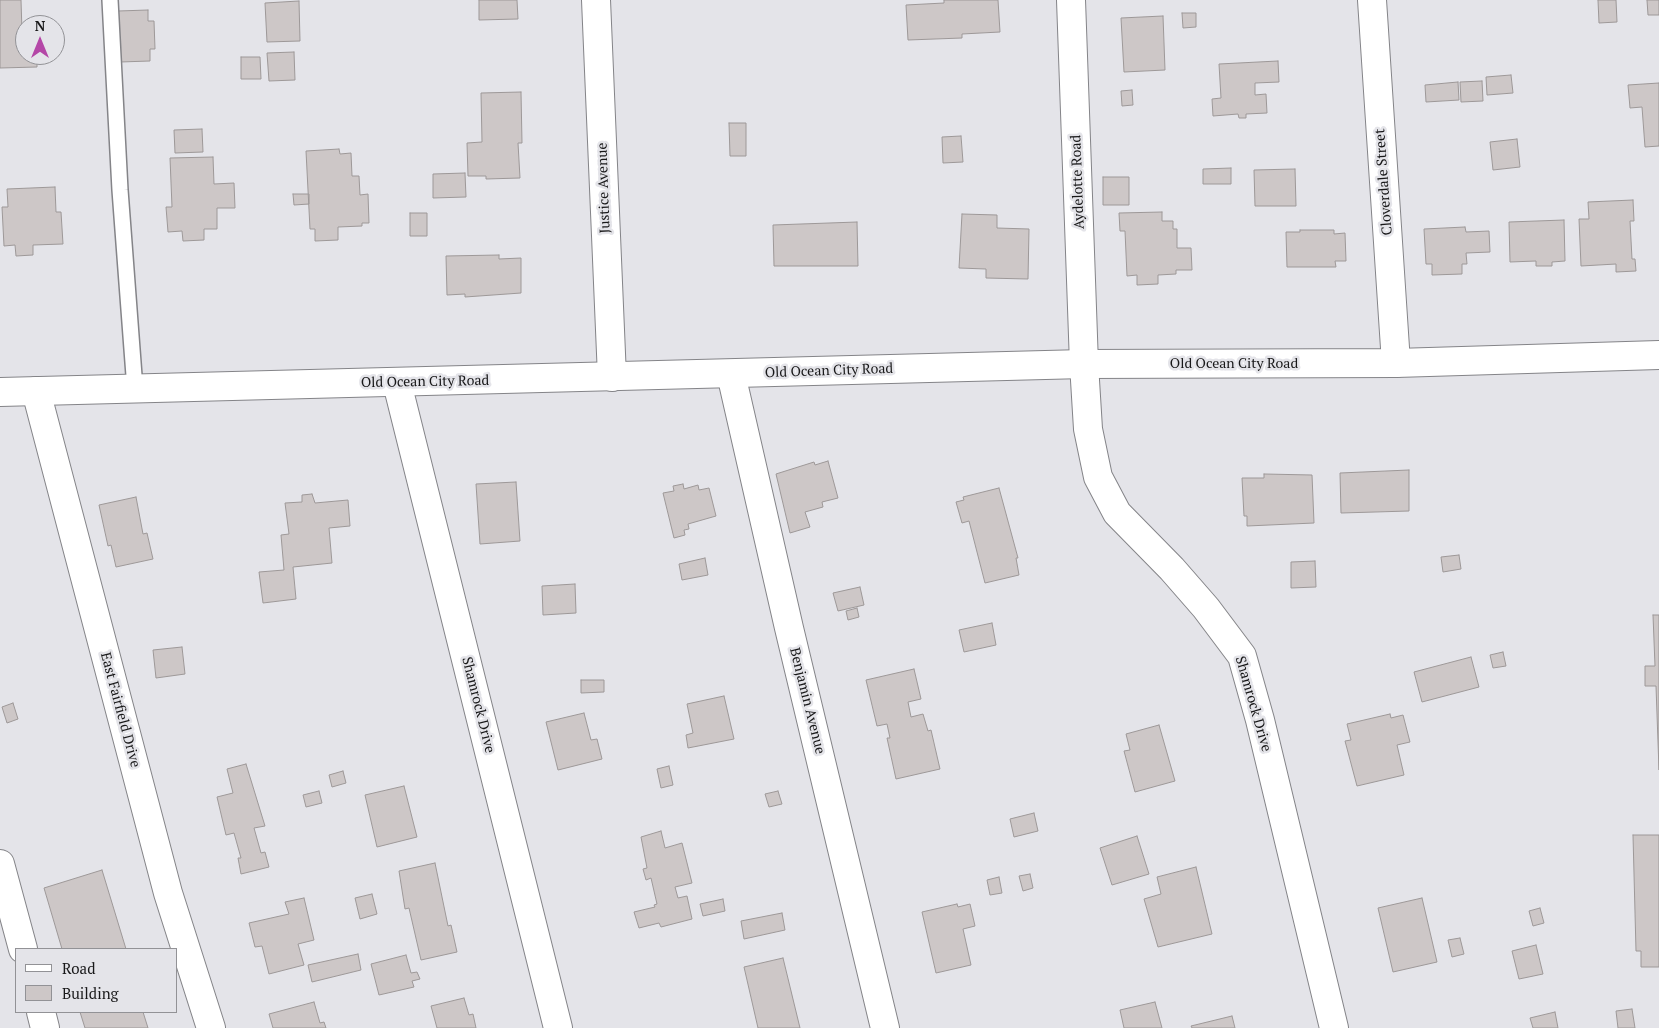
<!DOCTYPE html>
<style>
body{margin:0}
#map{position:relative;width:1659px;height:1028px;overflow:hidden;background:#e4e4e9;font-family:"PT Serif",serif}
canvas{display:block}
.legend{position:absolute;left:15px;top:948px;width:162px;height:65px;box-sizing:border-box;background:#e4e4e9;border:1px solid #929296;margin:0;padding:6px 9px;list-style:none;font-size:15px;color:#181819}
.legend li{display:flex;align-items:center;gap:10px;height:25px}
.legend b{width:25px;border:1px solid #929296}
.north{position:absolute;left:15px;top:15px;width:50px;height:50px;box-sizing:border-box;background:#e4e4e9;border:1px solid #929296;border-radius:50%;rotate:0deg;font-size:14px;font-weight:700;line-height:20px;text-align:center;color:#181819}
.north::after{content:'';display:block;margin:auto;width:18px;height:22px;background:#b447a7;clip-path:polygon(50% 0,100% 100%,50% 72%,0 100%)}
</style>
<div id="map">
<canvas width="1659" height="1028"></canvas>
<ul class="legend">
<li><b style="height:6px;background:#fff"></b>Road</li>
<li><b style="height:14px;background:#cdc7c7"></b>Building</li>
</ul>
<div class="north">N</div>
</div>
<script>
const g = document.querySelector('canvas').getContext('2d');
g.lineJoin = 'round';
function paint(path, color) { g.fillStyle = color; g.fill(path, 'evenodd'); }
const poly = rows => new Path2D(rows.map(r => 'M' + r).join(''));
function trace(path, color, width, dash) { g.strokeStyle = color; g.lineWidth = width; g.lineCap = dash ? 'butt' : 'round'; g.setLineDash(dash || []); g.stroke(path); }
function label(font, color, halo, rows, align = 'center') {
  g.font = font + ' "PT Serif",serif'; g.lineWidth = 5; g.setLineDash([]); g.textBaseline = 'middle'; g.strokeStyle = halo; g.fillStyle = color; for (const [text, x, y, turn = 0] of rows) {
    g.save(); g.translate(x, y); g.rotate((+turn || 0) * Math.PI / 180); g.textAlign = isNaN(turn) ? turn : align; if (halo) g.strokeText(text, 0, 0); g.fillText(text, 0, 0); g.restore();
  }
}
const building = poly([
 [0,0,21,0,22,32,25,32,25,55,37,55,37,67,0,68,0,0],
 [479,0,517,0,518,19,479,20,479,0],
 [944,0,998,0,1000,32,962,34,962,38,908,40,906,5,944,3,944,0],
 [1598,0,1616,0,1617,22,1599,23,1598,0],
 [1647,0,1659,0,1659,15,1648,15,1647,0],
 [299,1,300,41,267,42,265,3,299,1],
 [148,10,148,21,154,21,155,49,150,49,150,61,120,62,118,11,148,10],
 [1182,13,1196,13,1196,27,1183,28,1182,13],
 [1163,16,1165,70,1124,72,1121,18,1163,16],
 [294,52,295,80,269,81,267,53,294,52],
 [241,57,260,57,261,79,241,79,241,57],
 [1278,61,1279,82,1255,83,1255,95,1266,94,1267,113,1246,114,1246,118,1239,118,1238,114,1213,116,1212,99,1221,98,1219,64,1278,61],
 [1511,75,1513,93,1487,95,1486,77,1511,75],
 [1482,81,1483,101,1461,102,1460,82,1482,81],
 [1458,82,1459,100,1426,102,1425,85,1458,82],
 [1659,83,1659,146,1645,147,1642,107,1630,108,1628,85,1659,83],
 [1132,90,1133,105,1122,106,1121,91,1132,90],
 [521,92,522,143,518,143,520,178,486,179,486,176,468,176,467,143,482,142,481,93,521,92],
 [729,123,746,123,746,156,730,156,729,123],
 [202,129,203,152,175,153,174,130,202,129],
 [961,136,963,162,943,163,942,137,961,136],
 [1517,139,1520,167,1493,170,1490,142,1517,139],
 [339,149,340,154,351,153,352,176,359,176,360,195,368,194,369,223,362,223,362,226,338,227,338,240,315,241,315,229,310,229,306,151,339,149],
 [213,157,214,184,234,183,235,208,217,208,217,229,204,229,204,240,183,241,182,231,168,232,166,207,172,207,170,158,213,157],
 [1231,168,1231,184,1203,184,1203,169,1231,168],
 [1295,169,1296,206,1255,206,1254,170,1295,169],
 [465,173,466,197,433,198,433,174,465,173],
 [1103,177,1129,177,1129,205,1103,205,1103,177],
 [55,187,56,212,61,212,63,244,33,245,33,255,16,256,15,245,4,246,2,207,8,207,7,189,55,187],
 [293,194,309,194,309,204,294,205,293,194],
 [1633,200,1634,221,1630,221,1632,259,1635,259,1636,271,1616,272,1616,264,1581,266,1579,219,1589,219,1588,202,1633,200],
 [1162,212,1162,221,1173,221,1173,229,1177,229,1177,248,1191,248,1192,270,1176,270,1176,274,1158,275,1158,284,1137,285,1137,275,1127,276,1125,231,1120,231,1119,213,1162,212],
 [410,213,427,213,427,236,410,236,410,213],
 [962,214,997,215,997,228,1029,229,1028,279,986,278,986,269,959,268,962,214],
 [1564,220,1565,261,1552,262,1552,266,1536,266,1536,261,1510,262,1509,222,1564,220],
 [857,222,858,266,774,266,773,225,857,222],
 [1465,227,1466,232,1489,231,1490,252,1466,253,1467,264,1462,264,1462,274,1432,275,1432,264,1426,264,1424,229,1465,227],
 [1300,230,1334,230,1334,234,1345,233,1346,261,1335,261,1336,267,1287,267,1286,232,1300,232,1300,230],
 [499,255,499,259,521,258,521,293,465,297,465,294,447,295,446,256,499,255],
 [828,461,838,498,822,502,823,507,805,512,810,527,790,533,776,474,814,462,815,465,828,461],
 [1409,470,1409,511,1341,513,1340,473,1409,470],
 [1264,474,1312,475,1314,523,1247,526,1247,516,1244,516,1242,478,1264,478,1264,474],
 [516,482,520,541,480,544,476,484,516,482],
 [683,484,684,489,698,485,699,490,709,488,716,516,688,524,689,529,684,530,685,535,674,538,663,493,674,491,673,486,683,484],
 [999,488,1018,558,1016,558,1019,575,985,583,969,521,962,523,956,502,964,500,963,497,999,488],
 [312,494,315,503,348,500,350,526,329,528,332,563,293,567,296,599,263,603,259,572,284,570,281,535,289,534,285,503,302,502,302,495,312,494],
 [136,497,143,534,147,533,153,559,116,567,111,545,108,546,99,505,136,497],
 [1459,555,1461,569,1443,572,1441,557,1459,555],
 [705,558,708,575,682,580,679,564,705,558],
 [1315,561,1316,587,1291,588,1291,562,1315,561],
 [575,584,576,613,543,615,542,586,575,584],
 [860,587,864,605,838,611,833,593,860,587],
 [857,608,859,617,848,620,846,611,857,608],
 [1653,615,1659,615,1659,770,1656,686,1645,686,1645,666,1655,666,1653,615],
 [992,623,996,645,964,652,959,630,992,623],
 [182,647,185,674,156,678,153,650,182,647],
 [1503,652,1506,666,1493,668,1490,655,1503,652],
 [1471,657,1479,687,1422,702,1414,672,1471,657],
 [914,669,921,699,908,702,911,717,923,714,928,731,931,730,940,769,896,779,887,738,890,738,887,724,877,726,866,680,914,669],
 [581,680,604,680,604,692,581,693,581,680],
 [724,696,734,739,688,748,686,735,693,733,687,704,724,696],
 [13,703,18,719,7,723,2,707,13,703],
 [584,713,591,740,597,739,602,759,558,770,546,722,584,713],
 [1390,714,1391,718,1403,715,1410,742,1397,745,1404,775,1357,786,1345,741,1351,740,1347,724,1390,714],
 [1159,725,1175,781,1135,792,1124,751,1130,750,1126,734,1159,725],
 [246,764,265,826,254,828,261,853,265,852,269,867,241,874,238,858,241,858,234,833,226,835,217,797,233,793,227,769,246,764],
 [669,766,673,785,661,788,657,769,669,766],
 [343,771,346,783,332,787,329,775,343,771],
 [404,786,417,837,377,847,365,795,404,786],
 [319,791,322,803,306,807,303,795,319,791],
 [778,791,782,804,769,807,765,794,778,791],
 [1034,813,1038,831,1014,837,1010,819,1034,813],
 [661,831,665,848,682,843,692,883,675,887,678,898,687,896,692,919,661,927,659,923,639,928,634,912,655,907,654,905,657,904,651,878,646,880,643,869,647,868,641,837,661,831],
 [1633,835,1659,835,1659,967,1641,967,1641,951,1636,951,1633,835],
 [1137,836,1149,874,1112,885,1100,848,1137,836],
 [435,863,448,926,451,925,457,952,421,960,409,908,405,909,399,871,435,863],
 [1196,867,1212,934,1158,947,1144,899,1161,894,1157,877,1196,867],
 [102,870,126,949,62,949,44,888,102,870],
 [1030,874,1033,888,1023,891,1019,876,1030,874],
 [999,877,1002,893,990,895,987,880,999,877],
 [372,894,377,914,360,919,355,898,372,894],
 [304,898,314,940,298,944,304,965,269,974,262,946,255,947,249,923,289,914,285,902,304,898],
 [1422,898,1437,962,1393,972,1378,908,1422,898],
 [723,899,725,911,703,916,700,904,723,899],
 [957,904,958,907,970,904,975,926,963,929,971,965,936,973,922,912,957,904],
 [1540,908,1544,923,1533,926,1529,911,1540,908],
 [782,913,785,930,744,939,741,921,782,913],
 [1460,938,1464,954,1452,957,1448,940,1460,938],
 [1536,945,1543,974,1519,979,1512,951,1536,945],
 [358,954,361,970,312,982,308,965,358,954],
 [406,955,411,973,417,972,420,979,412,981,414,987,379,995,371,964,406,955],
 [783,958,800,1028,758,1028,744,967,783,958],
 [464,998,469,1015,473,1014,476,1028,437,1028,431,1006,464,998],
 [314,1002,320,1023,324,1022,326,1028,273,1028,269,1014,314,1002],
 [1155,1002,1162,1028,1124,1028,1120,1010,1155,1002],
 [1632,1009,1635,1028,1618,1028,1616,1011,1632,1009],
 [80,1012,143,1012,148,1028,85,1028,80,1012],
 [1555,1012,1558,1028,1533,1028,1530,1018,1555,1012],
 [1232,1016,1235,1028,1192,1028,1191,1026,1232,1016]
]);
const service = poly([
 [110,0,120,190,135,389]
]);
const minor = poly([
 [596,0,612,377],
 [1071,0,1084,364,1088,429,1098,477,1117,513,1172,569,1206,608,1242,656,1260,720,1334,1028],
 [1372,0,1396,363],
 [731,374,789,628,885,1028],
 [397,383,558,1028],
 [36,391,168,893,211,1028],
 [0,864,23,949],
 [41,1012,45,1028]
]);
const secondary = poly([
 [0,392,1084,364,1396,363,1659,355]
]);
const streetNames = [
 ["Aydelotte Road",1078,182,-92],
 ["Cloverdale Street",1384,182,-94],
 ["Justice Avenue",604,188,-92],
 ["Old Ocean City Road",1234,364],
 ["Old Ocean City Road",829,371,-2],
 ["Old Ocean City Road",425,382,-1],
 ["Benjamin Avenue",807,701,76],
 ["Shamrock Drive",1253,704,74],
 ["Shamrock Drive",478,705,76],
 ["East Fairfield Drive",120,710,75]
];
paint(building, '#cdc7c7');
trace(building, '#9d9898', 1);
trace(service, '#848488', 18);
trace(minor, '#848488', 30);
trace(secondary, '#848488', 30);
trace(service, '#fff', 15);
trace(minor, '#fff', 28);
trace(secondary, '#fff', 28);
label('14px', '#181819', '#e4e4e9', streetNames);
</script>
